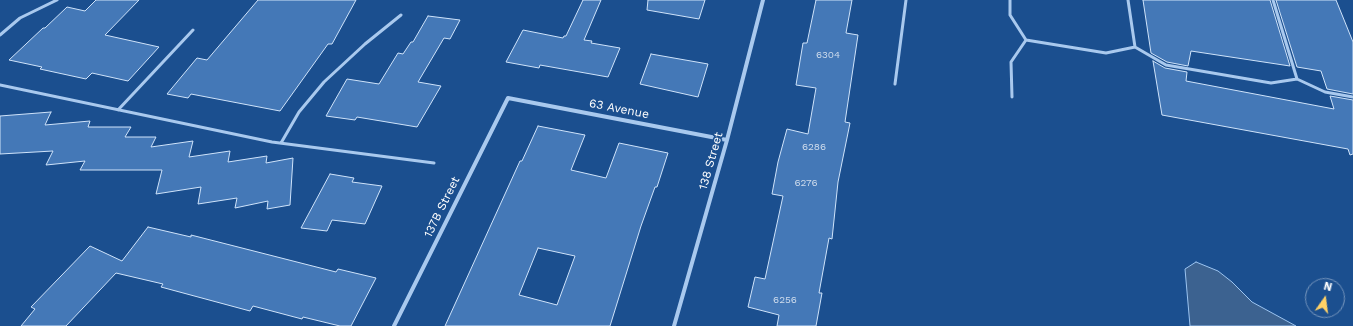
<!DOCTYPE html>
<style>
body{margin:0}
#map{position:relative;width:1353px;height:326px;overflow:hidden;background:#1b4f8f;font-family:"Work Sans",sans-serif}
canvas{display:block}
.north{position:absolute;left:1305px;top:278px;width:40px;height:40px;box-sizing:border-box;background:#1b4f8f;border:1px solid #7695bc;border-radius:50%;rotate:14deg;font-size:11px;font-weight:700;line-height:16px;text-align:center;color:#fff}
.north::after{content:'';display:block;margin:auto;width:14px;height:18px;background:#ffd166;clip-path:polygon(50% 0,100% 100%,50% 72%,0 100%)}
</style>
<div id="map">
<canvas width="1353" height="326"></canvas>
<div class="north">N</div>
</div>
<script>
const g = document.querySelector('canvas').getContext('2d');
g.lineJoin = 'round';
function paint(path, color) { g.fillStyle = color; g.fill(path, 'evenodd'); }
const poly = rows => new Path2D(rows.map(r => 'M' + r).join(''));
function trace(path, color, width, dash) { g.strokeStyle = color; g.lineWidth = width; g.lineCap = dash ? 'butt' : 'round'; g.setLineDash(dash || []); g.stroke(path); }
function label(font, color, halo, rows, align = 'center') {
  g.font = font + ' "Work Sans",sans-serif'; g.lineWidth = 3.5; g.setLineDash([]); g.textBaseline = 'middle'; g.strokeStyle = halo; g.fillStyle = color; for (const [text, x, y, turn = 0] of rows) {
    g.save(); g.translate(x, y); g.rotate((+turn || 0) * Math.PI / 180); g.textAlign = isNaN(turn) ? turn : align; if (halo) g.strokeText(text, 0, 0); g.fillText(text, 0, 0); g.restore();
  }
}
const water = poly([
 [1196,262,1218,271,1232,282,1252,302,1296,326,1190,326,1185,269,1196,262]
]);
const building = poly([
 [96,0,139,0,105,35,159,47,128,81,92,73,86,79,40,69,42,67,9,60,43,28,45,28,67,7,85,11,96,0],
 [258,0,356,0,332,44,328,44,280,111,191,94,188,98,167,94,197,58,207,60,258,0],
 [583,0,601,0,584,40,592,41,591,43,620,48,608,77,540,65,539,68,506,62,523,30,563,38,564,36,566,36,583,0],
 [648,0,705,0,699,19,647,10,648,0],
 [816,0,852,0,846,33,858,35,845,122,850,123,838,182,832,239,829,238,819,293,822,293,816,326,777,326,779,315,748,307,755,277,765,279,783,196,772,194,778,162,787,129,808,134,816,88,796,85,803,43,807,43,816,0],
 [1143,0,1270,0,1290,66,1191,51,1188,66,1167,62,1151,53,1143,0],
 [1276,0,1336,0,1353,42,1353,94,1327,89,1321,71,1297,67,1276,0],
 [428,16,460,20,450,39,444,38,418,82,441,86,417,127,357,117,355,120,326,116,347,79,379,84,398,53,403,54,411,42,413,42,428,16],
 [651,54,708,64,698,97,640,84,651,54],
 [1153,61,1165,68,1187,72,1186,81,1334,109,1330,96,1353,100,1353,154,1350,155,1348,149,1162,115,1153,61],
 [51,112,45,125,90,121,88,127,131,127,125,137,156,137,151,147,193,141,189,157,230,151,228,162,267,156,266,163,293,158,290,205,267,209,268,201,235,208,237,198,198,204,201,187,156,194,162,170,80,170,85,161,46,165,53,151,0,154,0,116,51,112],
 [538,126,585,135,571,170,606,178,619,143,668,153,657,187,655,187,641,226,610,326,445,326,520,161,522,161,538,126],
 [538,248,575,256,557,305,519,295,538,248],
 [330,174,354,178,352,182,382,186,365,224,332,220,327,231,301,228,330,174],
 [148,227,191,237,191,235,336,272,338,269,376,278,351,326,340,326,303,317,302,319,253,306,250,311,161,287,163,284,116,273,66,326,21,326,35,309,31,307,90,246,122,261,148,227]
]);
const service = poly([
 [1010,0,1010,15,1026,40,1011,62,1012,97],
 [1128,0,1135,47],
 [1273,0,1297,79],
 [0,35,20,18,57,0],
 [1026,40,1106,53,1135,47,1166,65,1271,83,1297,79,1325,92,1353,97],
 [895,84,906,0],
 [0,85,272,142,434,163],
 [118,110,193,30],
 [281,143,299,112,324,82,365,44,401,15]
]);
const minor = poly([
 [394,326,508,98,727,140],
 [674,326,727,140,763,0]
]);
const numberNames = [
 ["6304",828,55],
 ["6286",814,147],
 ["6276",806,183],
 ["6256",785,300]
];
const streetNames = [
 ["63 Avenue",619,109,11],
 ["138 Street",711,161,-74],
 ["137B Street",442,207,-64]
];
paint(water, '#3c6290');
trace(water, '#9cc4f0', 1);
paint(building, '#4478b7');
trace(building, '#cfe3fa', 1);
trace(service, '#a9c9ee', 3);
trace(minor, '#a9c9ee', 4);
label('10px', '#d0dded', null, numberNames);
label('12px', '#fff', '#1b4f8f', streetNames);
</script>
